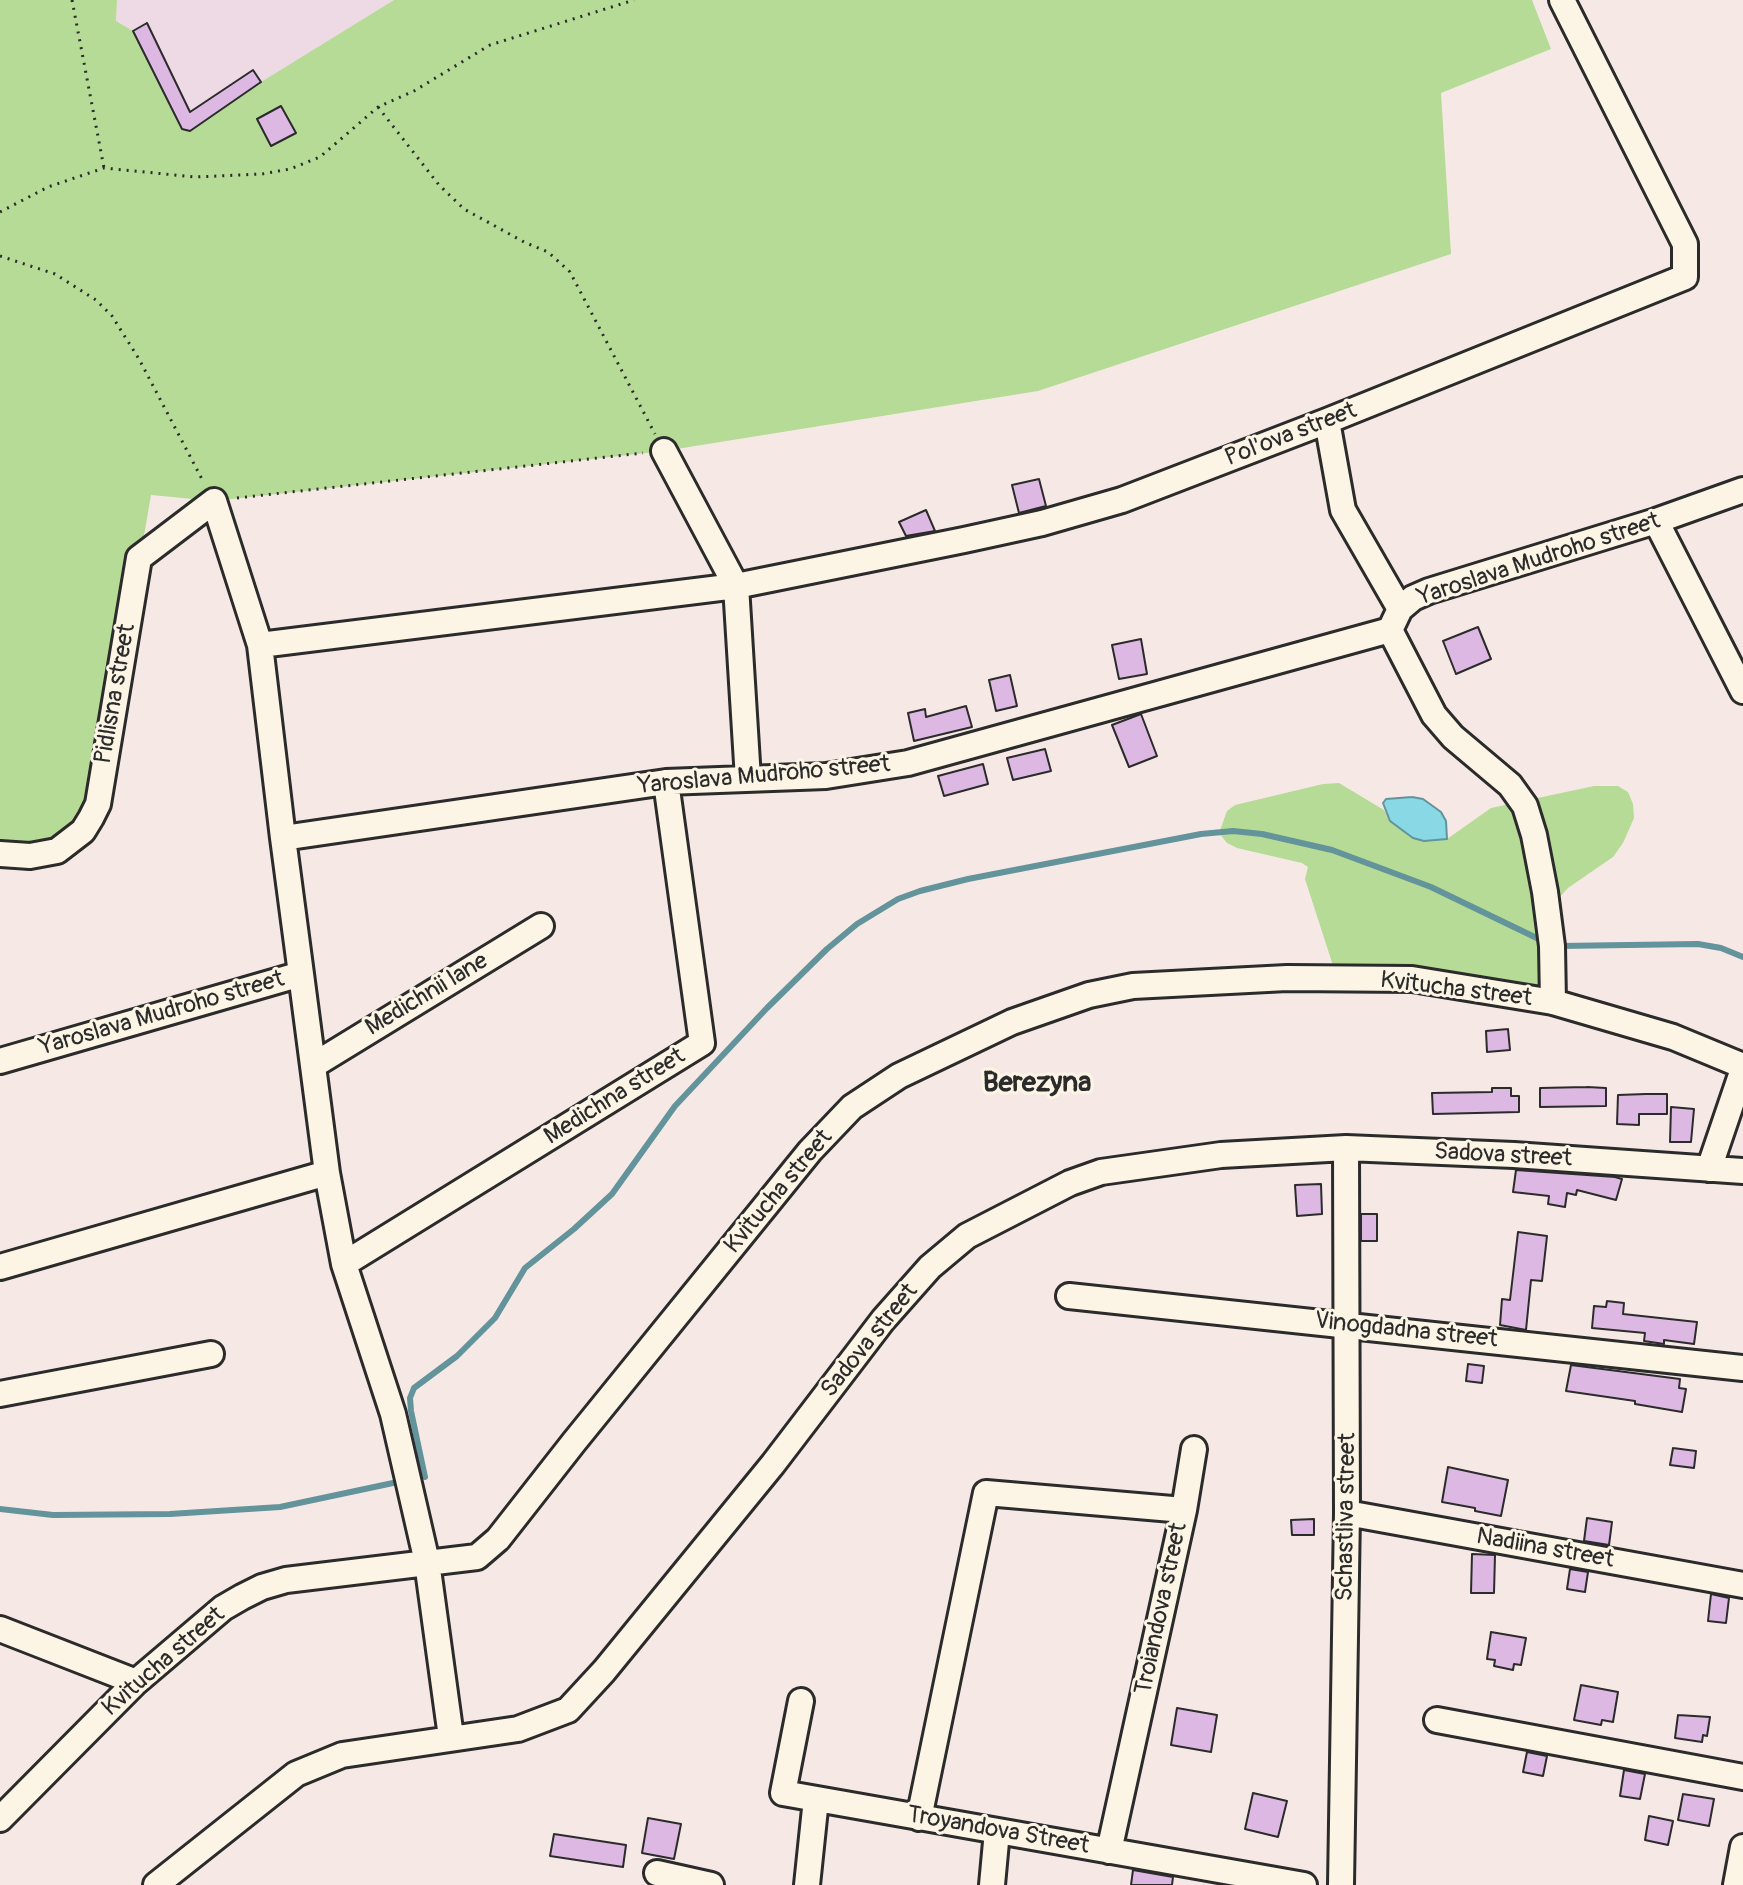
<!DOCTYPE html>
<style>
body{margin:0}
canvas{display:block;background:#f6e9e5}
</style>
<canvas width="1743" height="1885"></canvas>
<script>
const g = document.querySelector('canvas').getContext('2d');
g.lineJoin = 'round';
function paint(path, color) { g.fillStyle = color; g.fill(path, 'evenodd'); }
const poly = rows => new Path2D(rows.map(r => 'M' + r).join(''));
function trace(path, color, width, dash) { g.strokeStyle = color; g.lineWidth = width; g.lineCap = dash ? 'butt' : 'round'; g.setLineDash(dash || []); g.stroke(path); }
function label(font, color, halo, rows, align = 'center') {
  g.font = font + ' Pangolin,sans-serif'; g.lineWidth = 6; g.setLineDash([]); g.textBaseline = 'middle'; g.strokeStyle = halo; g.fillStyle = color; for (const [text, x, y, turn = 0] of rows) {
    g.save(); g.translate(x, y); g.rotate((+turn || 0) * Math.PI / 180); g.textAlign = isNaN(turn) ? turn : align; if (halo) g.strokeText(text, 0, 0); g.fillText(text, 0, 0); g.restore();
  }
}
const built = poly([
 [117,0,394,0,261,82,190,131,182,129,133,31,116,21]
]);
const green = poly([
 [0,0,117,0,116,21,133,31,181,129,190,131,261,82,394,0,1532,0,1551,49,1441,93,1451,254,1038,391,664,451,214,501,151,495,98,804,71,842,0,854],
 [1339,783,1384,810,1390,821,1424,841,1447,839,1491,808,1594,786,1618,786,1628,792,1633,804,1634,818,1623,843,1613,857,1568,888,1558,899,1553,1002,1337,978,1305,879,1308,867,1302,863,1237,848,1227,843,1219,833,1227,811,1235,805,1323,784]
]);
const water = poly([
 [1412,797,1423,799,1441,812,1446,821,1447,839,1424,841,1413,838,1390,821,1383,803,1386,799,1412,797]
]);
const stream = poly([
 [1559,946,1698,944,1721,948,1743,957],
 [425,1477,411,1411,410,1398,414,1388,457,1356,495,1318,525,1268,574,1229,612,1194,675,1106,767,1008,827,949,857,924,898,899,920,891,968,879,1201,834,1233,831,1262,834,1332,850,1431,887,1545,942],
 [0,1509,53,1515,170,1514,280,1507,393,1483]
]);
const building = poly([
 [147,23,190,112,253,70,261,82,190,131,182,129,133,31,147,23],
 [281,106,296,133,271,146,257,119,281,106],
 [1039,479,1046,506,1019,513,1012,485,1039,479],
 [926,510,935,531,906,536,899,522,926,510],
 [1478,627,1491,659,1456,674,1443,641,1478,627],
 [1141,639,1147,674,1119,679,1112,645,1141,639],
 [1010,675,1017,706,996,711,989,680,1010,675],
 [966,706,972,727,914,741,908,713,925,709,926,717,966,706],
 [1141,714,1157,756,1129,767,1112,725,1141,714],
 [1045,749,1051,771,1013,780,1007,758,1045,749],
 [983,764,988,784,944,796,938,776,983,764],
 [1508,1029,1510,1050,1487,1052,1486,1031,1508,1029],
 [1587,1087,1606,1088,1606,1106,1540,1107,1540,1088,1587,1087],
 [1492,1088,1511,1088,1511,1096,1519,1096,1519,1112,1433,1114,1432,1093,1492,1092,1492,1088],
 [1646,1094,1667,1094,1667,1114,1639,1114,1639,1125,1617,1124,1618,1095,1646,1094],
 [1671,1107,1694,1109,1691,1142,1670,1142,1671,1107],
 [1516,1170,1615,1177,1622,1179,1616,1200,1577,1190,1576,1195,1567,1193,1565,1207,1548,1204,1549,1196,1513,1192,1516,1170],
 [1321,1184,1322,1214,1297,1216,1295,1185,1321,1184],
 [1361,1214,1377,1214,1377,1241,1361,1241,1361,1214],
 [1518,1232,1547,1236,1542,1281,1531,1280,1526,1330,1500,1325,1502,1299,1510,1300,1518,1232],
 [1607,1301,1624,1303,1623,1314,1697,1322,1694,1344,1664,1340,1664,1344,1644,1341,1645,1333,1592,1328,1594,1306,1606,1307,1607,1301],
 [1468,1364,1484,1366,1482,1383,1466,1381,1468,1364],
 [1571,1365,1680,1379,1679,1388,1686,1389,1682,1412,1635,1404,1635,1401,1566,1391,1571,1365],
 [1673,1448,1696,1451,1694,1468,1670,1465,1673,1448],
 [1448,1467,1508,1480,1501,1516,1475,1511,1475,1508,1442,1502,1448,1467],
 [1587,1518,1612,1522,1609,1545,1584,1541,1587,1518],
 [1314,1519,1314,1535,1292,1535,1291,1520,1314,1519],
 [1472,1554,1495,1555,1494,1593,1471,1593,1472,1554],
 [1570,1569,1588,1572,1585,1592,1567,1589,1570,1569],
 [1711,1594,1729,1598,1726,1623,1708,1621,1711,1594],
 [1491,1632,1526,1638,1521,1665,1514,1664,1513,1670,1494,1666,1495,1660,1487,1659,1491,1632],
 [1581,1685,1618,1692,1613,1722,1602,1720,1601,1725,1574,1720,1581,1685],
 [1177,1708,1217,1715,1211,1752,1171,1745,1177,1708],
 [1678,1715,1710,1717,1707,1736,1703,1735,1702,1742,1675,1738,1678,1715],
 [1527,1752,1547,1756,1543,1776,1523,1772,1527,1752],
 [1624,1770,1645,1774,1640,1799,1620,1796,1624,1770],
 [1253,1793,1287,1801,1278,1837,1245,1829,1253,1793],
 [1683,1794,1714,1799,1709,1826,1678,1820,1683,1794],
 [1649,1816,1673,1821,1668,1845,1645,1840,1649,1816],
 [648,1818,681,1824,674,1859,642,1853,648,1818],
 [554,1834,626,1845,623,1867,550,1856,554,1834],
 [1133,1870,1173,1877,1172,1885,1131,1885,1133,1870]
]);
const path = poly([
 [72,0,104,168],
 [378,107,439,185,464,209,524,242,548,252,570,272,655,434],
 [0,212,48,187,104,168,195,177,262,174,290,169,320,157,378,107,414,91,490,45,634,0],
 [0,256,55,274,96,300,112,316,139,359,204,483],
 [237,498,643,453]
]);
const minor = poly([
 [1327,421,1343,510,1400,609],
 [664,451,736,586,964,540,1042,523,1122,500,1327,421,1685,277,1685,244,1562,0],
 [1656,521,1743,691],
 [1390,630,1434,715,1453,737,1510,785,1525,806,1534,835,1545,892,1552,946,1553,1002],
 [260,645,736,586,748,779],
 [0,854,30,856,57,851,83,831,91,818,98,804,139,558,214,501,260,645,283,838],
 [301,974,327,1173,344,1264,393,1414,427,1562,451,1737],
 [0,1061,301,974,283,838,666,782,826,776,908,763,1390,630,1400,609,1413,598,1429,591,1656,521,1743,490],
 [314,1065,541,926],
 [1709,1169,1743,1069],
 [344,1264,702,1043,666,782],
 [0,1267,327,1173],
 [1069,1296,1743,1368],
 [0,1394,211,1354],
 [1184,1510,1194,1449],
 [1347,1513,1743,1585],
 [0,1629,136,1682],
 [801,1701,783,1793,1304,1885],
 [1437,1720,1743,1777],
 [919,1818,986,1493,1184,1510,1109,1851],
 [0,1819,136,1682,223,1608,242,1597,262,1587,286,1580,477,1557,498,1539,574,1442,810,1151,852,1107,899,1076,1012,1022,1089,995,1133,986,1287,978,1412,979,1553,1002,1673,1037,1743,1066],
 [657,1873,711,1885],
 [156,1885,296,1774,342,1755,518,1729,568,1710,604,1671,773,1464,883,1320,930,1267,967,1236,1070,1183,1101,1172,1221,1155,1346,1148,1514,1155,1743,1171],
 [807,1885,816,1799],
 [992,1885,997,1831],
 [1341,1885,1347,1513,1346,1148],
 [1736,1885,1743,1847]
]);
const streetNames = [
 ["Pol'ova street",1291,435,-21],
 ["Yaroslava Mudroho street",1539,560,-18],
 ["Pidlisna street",116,694,-80],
 ["Yaroslava Mudroho street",764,776,-5],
 ["Kvitucha street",1456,990,7],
 ["Medichnii lane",427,995,-31],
 ["Yaroslava Mudroho street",162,1014,-16],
 ["Medichna street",615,1097,-32],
 ["Sadova street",1503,1156,3],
 ["Kvitucha street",779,1192,-50],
 ["Vinogdadna street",1406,1331,6],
 ["Sadova street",870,1341,-51],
 ["Schastliva street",1347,1517,-89],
 ["Nadiina street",1545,1549,10],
 ["Troiandova street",1162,1609,-78],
 ["Kvitucha street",164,1662,-41],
 ["Troyandova Street",998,1831,10]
];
const quarterNames = [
 ["Berezyna",1037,1084]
];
paint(built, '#eedae4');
paint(green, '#b6db96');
paint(water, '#89d8e5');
trace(water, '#63939b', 2);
trace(stream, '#63939b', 6);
paint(building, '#dcb8e3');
trace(building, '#2b2b2b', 2);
trace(minor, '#2b2b2b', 30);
trace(path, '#2b2b2b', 3, [2, 6]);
trace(minor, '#fcf5e5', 24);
label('24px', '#2b2b2b', '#fcf5e5', streetNames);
label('bold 28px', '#2b2b2b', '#fcf5e5', quarterNames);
</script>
